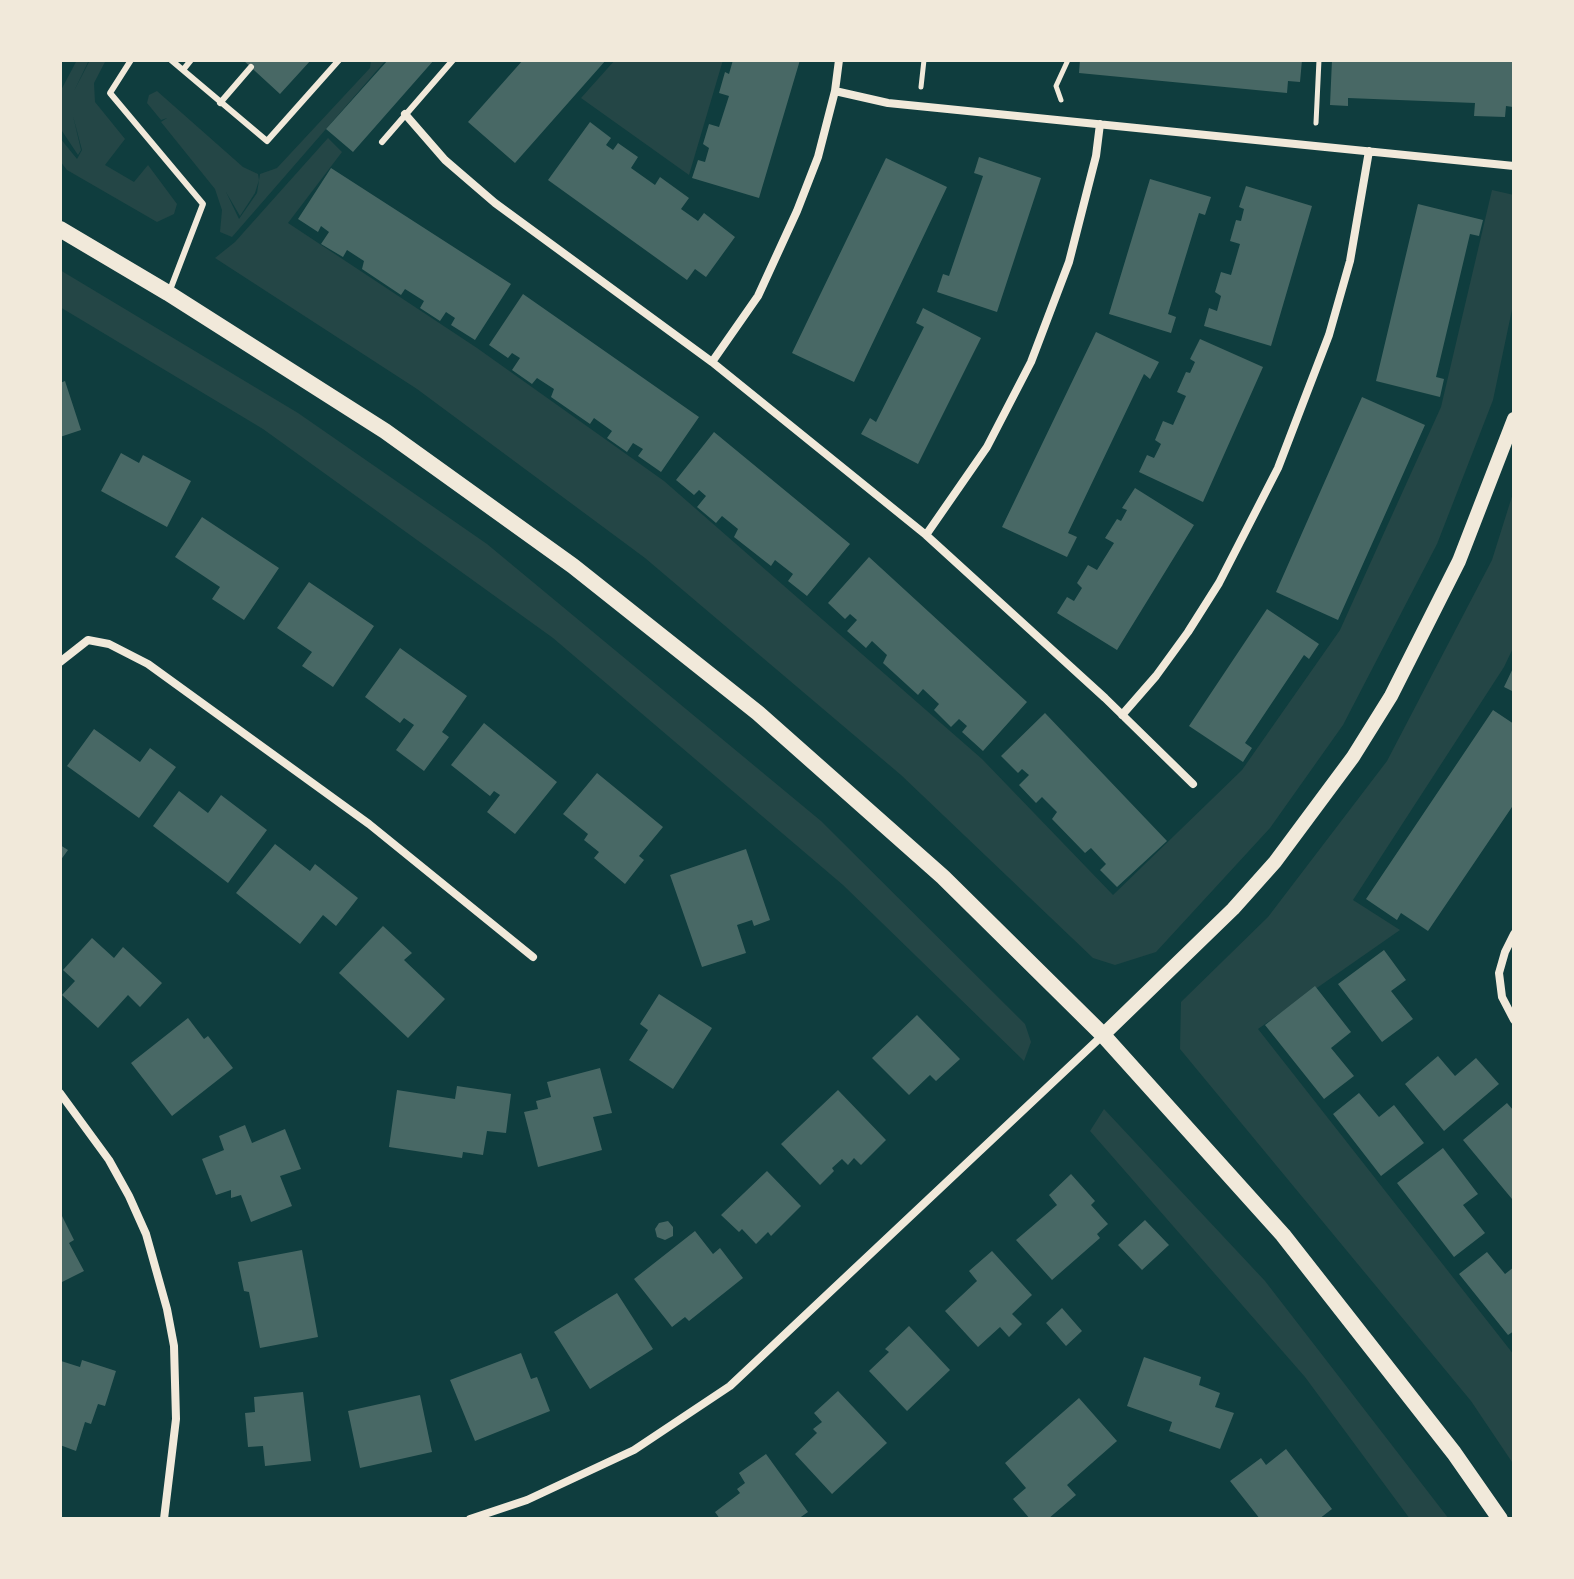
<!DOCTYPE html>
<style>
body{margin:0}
#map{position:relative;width:1574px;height:1579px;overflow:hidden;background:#0f3d3e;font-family:"Nunito Sans",sans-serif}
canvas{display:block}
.frame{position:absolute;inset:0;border:62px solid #f1e9da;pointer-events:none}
</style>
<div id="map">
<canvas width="1574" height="1579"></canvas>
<div class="frame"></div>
</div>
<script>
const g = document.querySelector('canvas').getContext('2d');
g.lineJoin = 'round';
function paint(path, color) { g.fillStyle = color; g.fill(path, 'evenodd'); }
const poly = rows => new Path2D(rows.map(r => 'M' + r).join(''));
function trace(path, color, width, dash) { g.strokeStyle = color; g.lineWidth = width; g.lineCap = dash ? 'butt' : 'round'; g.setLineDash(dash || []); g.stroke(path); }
const green = poly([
 [77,60,89,60,74,91,90,60,106,60,94,83,95,102,125,139,105,165,134,182,148,165,177,204,174,214,157,222,67,170,60,161,60,138,77,159,82,150,73,116,81,150,78,155,60,128,60,92],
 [371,60,386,60,232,237,220,232,222,210,215,189,161,122,167,118,161,120,147,103,149,95,157,91,243,167,258,174,259,180,255,193,240,216,226,192,239,219,257,193,260,174,277,168,370,68],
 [615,60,723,60,689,175,581,98],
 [328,138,342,152,288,223,477,348,664,481,982,759,1113,895,1242,770,1340,630,1441,407,1492,190,1514,195,1514,300,1493,400,1437,544,1343,725,1270,828,1156,952,1115,965,1093,958,901,775,645,558,417,389,215,258,235,242],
 [60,270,298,413,487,544,821,821,1025,1024,1031,1042,1024,1061,843,885,553,638,263,429,60,307],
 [1514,490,1514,646,1504,667,1353,900,1400,930,1258,1029,1514,1355,1514,1465,1471,1401,1180,1049,1181,1002,1268,917,1387,761,1492,560],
 [1104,1109,1265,1281,1449,1519,1410,1519,1305,1377,1090,1131]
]);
const building = poly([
 [243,60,311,60,280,94],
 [388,60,434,60,353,152,326,129],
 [523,60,606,60,515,163,468,122],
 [733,60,800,60,759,198,692,178,698,160,705,162,709,148,703,144,709,124,719,127,729,96,719,93,725,72,729,74],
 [1080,60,1302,60,1300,82,1288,81,1287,93,1079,73],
 [1332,60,1514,60,1513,107,1506,106,1505,117,1474,116,1475,103,1348,98,1348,106,1330,105],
 [590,122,611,138,606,145,613,150,618,143,638,157,631,168,655,185,660,177,689,198,681,209,698,221,704,213,735,237,706,277,695,269,687,280,548,180],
 [979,157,1041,178,997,312,937,292,943,274,949,276,983,176,974,173],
 [886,158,947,187,854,382,792,353],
 [331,168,511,284,475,340,451,325,455,318,446,312,440,321,420,308,424,301,405,289,401,295,362,269,364,261,347,250,343,257,321,244,329,232,321,226,318,232,298,219],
 [1150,179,1211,197,1205,215,1199,213,1168,314,1176,317,1171,333,1109,314],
 [1246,186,1312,206,1271,346,1204,326,1209,308,1217,311,1221,296,1215,292,1221,272,1231,275,1240,244,1230,241,1236,220,1241,221,1244,209,1239,207],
 [1418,204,1483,220,1479,236,1470,234,1436,377,1444,379,1440,397,1376,381],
 [523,294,699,417,661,472,638,456,643,449,633,443,627,452,607,438,612,431,594,418,590,424,551,397,554,389,537,378,532,384,512,370,520,358,512,353,508,358,489,345],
 [923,308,981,338,918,464,861,434,870,418,876,422,924,327,916,323],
 [1096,332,1159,362,1150,379,1144,374,1068,533,1077,537,1067,557,1002,527],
 [1200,339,1263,367,1203,502,1139,472,1147,455,1154,458,1161,444,1155,440,1163,421,1173,425,1186,396,1177,392,1186,372,1190,373,1195,362,1190,359],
 [65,381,81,430,60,437,60,383],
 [1362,397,1425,425,1338,620,1276,592],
 [714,432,850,544,807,596,788,581,793,574,775,560,771,566,734,537,738,529,722,516,716,523,697,507,706,496,699,490,694,495,676,480],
 [121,453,139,463,143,455,191,481,167,527,101,491],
 [1135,488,1194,525,1117,650,1057,613,1067,597,1074,601,1082,588,1077,583,1088,565,1097,570,1114,543,1105,538,1117,519,1121,521,1127,510,1122,508],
 [202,517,279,568,244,620,212,599,220,587,175,557],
 [869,557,1027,702,983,751,962,732,967,726,959,719,951,727,934,710,939,704,923,689,918,695,883,663,887,655,872,641,866,648,847,631,857,620,850,614,845,619,828,603],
 [309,582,374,626,333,687,302,666,312,652,277,628],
 [1267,609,1319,644,1309,659,1304,655,1245,743,1252,748,1243,762,1189,726],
 [400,648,467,696,442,732,449,737,424,771,396,750,414,725,404,718,400,723,365,697],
 [1514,666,1514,692,1504,687],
 [1493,710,1514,724,1514,804,1428,931,1401,913,1397,920,1366,899],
 [1045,713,1167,841,1117,887,1100,870,1106,864,1091,848,1085,853,1052,819,1057,812,1042,797,1036,803,1019,785,1029,775,1022,769,1018,773,1001,756],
 [484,723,557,782,515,834,487,812,500,795,494,791,490,796,451,765],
 [94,729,140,762,150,748,176,767,139,818,67,766],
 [597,773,663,827,639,856,644,860,625,884,594,858,599,852,584,840,588,834,563,814],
 [179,791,208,813,221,795,267,830,228,883,153,826],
 [275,844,310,871,315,864,358,898,336,926,323,915,300,944,236,893],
 [60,845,68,850,60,861],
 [746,849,770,920,754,926,752,920,737,925,746,953,702,967,670,875],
 [383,926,412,953,404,960,445,999,408,1038,339,973],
 [92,938,114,958,123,947,162,983,140,1007,128,995,98,1028,62,995,75,981,63,970],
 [1384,950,1406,980,1391,991,1413,1019,1382,1042,1338,984],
 [1315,986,1351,1032,1331,1048,1354,1076,1324,1099,1265,1025],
 [659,994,712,1028,673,1089,629,1060,648,1030,640,1024],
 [917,1015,960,1059,936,1081,930,1075,909,1095,872,1058],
 [188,1018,204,1039,208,1036,233,1068,172,1116,131,1063],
 [1438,1056,1455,1076,1476,1058,1499,1084,1444,1131,1405,1084],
 [600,1068,612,1113,593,1117,602,1150,538,1167,524,1112,538,1109,536,1101,551,1097,547,1082],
 [457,1086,511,1094,506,1133,487,1131,483,1155,463,1152,462,1158,389,1147,397,1090,455,1099],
 [838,1090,886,1140,861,1165,854,1158,848,1165,842,1159,832,1168,834,1171,820,1185,781,1144],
 [1359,1093,1379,1117,1394,1105,1424,1143,1381,1176,1333,1114],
 [1507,1103,1514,1111,1512,1199,1463,1140],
 [245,1125,252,1143,285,1129,301,1169,280,1176,292,1206,251,1222,241,1195,231,1198,231,1190,216,1195,202,1159,224,1150,219,1136],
 [1443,1148,1478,1194,1463,1205,1485,1233,1454,1257,1397,1183],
 [767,1171,801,1206,771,1236,768,1232,756,1244,742,1229,739,1232,721,1215],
 [1071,1174,1095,1201,1091,1205,1108,1224,1097,1234,1100,1238,1052,1280,1016,1240,1057,1205,1049,1195],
 [60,1212,74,1240,69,1243,84,1271,60,1283],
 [1145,1220,1169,1245,1142,1270,1118,1245],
 [668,1221,673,1227,673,1236,665,1240,657,1237,655,1229,659,1223],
 [695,1231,713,1254,720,1248,743,1278,689,1321,685,1317,672,1327,634,1279],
 [302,1250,318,1337,260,1348,249,1292,244,1291,238,1262],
 [992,1251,1032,1295,1012,1314,1022,1324,1009,1337,1000,1327,978,1347,945,1311,977,1281,969,1271],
 [1487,1252,1505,1274,1514,1267,1514,1331,1508,1335,1459,1274],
 [617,1293,653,1349,590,1389,554,1332],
 [1062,1308,1082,1331,1066,1346,1046,1323],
 [909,1326,950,1370,907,1411,869,1371,889,1352,885,1349],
 [521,1353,531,1379,537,1377,550,1411,475,1441,450,1380],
 [1144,1357,1201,1377,1199,1385,1220,1393,1215,1407,1234,1413,1220,1449,1169,1431,1172,1422,1127,1406],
 [82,1360,116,1371,105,1406,98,1404,91,1424,85,1422,76,1451,60,1445,60,1363,61,1361,80,1367],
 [838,1391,887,1443,832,1494,795,1454,817,1433,813,1429,822,1422,814,1413],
 [303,1392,311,1461,265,1466,263,1446,248,1447,245,1413,255,1412,254,1397],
 [420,1395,432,1452,360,1468,348,1411],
 [1079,1398,1117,1441,1067,1485,1076,1495,1048,1519,1030,1519,1013,1499,1026,1488,1005,1463],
 [1286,1449,1332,1509,1319,1519,1260,1519,1230,1481,1261,1458,1266,1465],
 [766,1454,808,1512,798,1519,720,1519,715,1512,740,1493,737,1489,745,1483,739,1473]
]);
const path = poly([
 [921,87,924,60],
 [1061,100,1056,86,1068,60],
 [1316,123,1319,60]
]);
const service = poly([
 [131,60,110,93,203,204,170,290],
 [171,60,267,141,339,60],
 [183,70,191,60],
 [220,103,251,67],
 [382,142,453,60]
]);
const minor = poly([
 [835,91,888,103,1514,166],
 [405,114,445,160,495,203,712,362,926,535,1105,698,1193,784],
 [712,362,758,296,797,211,818,157,835,91,839,60],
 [926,535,987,447,1031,362,1069,262,1096,156,1100,124],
 [60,662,88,640,109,644,148,664,369,824,533,957],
 [1122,715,1156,676,1188,632,1219,583,1278,468,1329,335,1350,261,1369,151],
 [1514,934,1505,952,1499,973,1502,997,1514,1020],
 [60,1093,109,1160,129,1196,146,1234,167,1309,174,1346,176,1419,164,1519],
 [470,1519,527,1500,634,1450,730,1386,1103,1035]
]);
const tertiary = poly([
 [1103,1035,1233,909,1275,862,1353,757,1391,696,1459,561,1514,419]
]);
const secondary = poly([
 [60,229,168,293,385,431,573,566,758,713,943,877,1103,1035,1283,1235,1454,1453,1500,1519]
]);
paint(green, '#244646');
paint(building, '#486865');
trace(path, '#f1e9da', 5);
trace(service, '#f1e9da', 6);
trace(minor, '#f1e9da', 8);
trace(tertiary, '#f1e9da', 14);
trace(secondary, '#f1e9da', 16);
</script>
